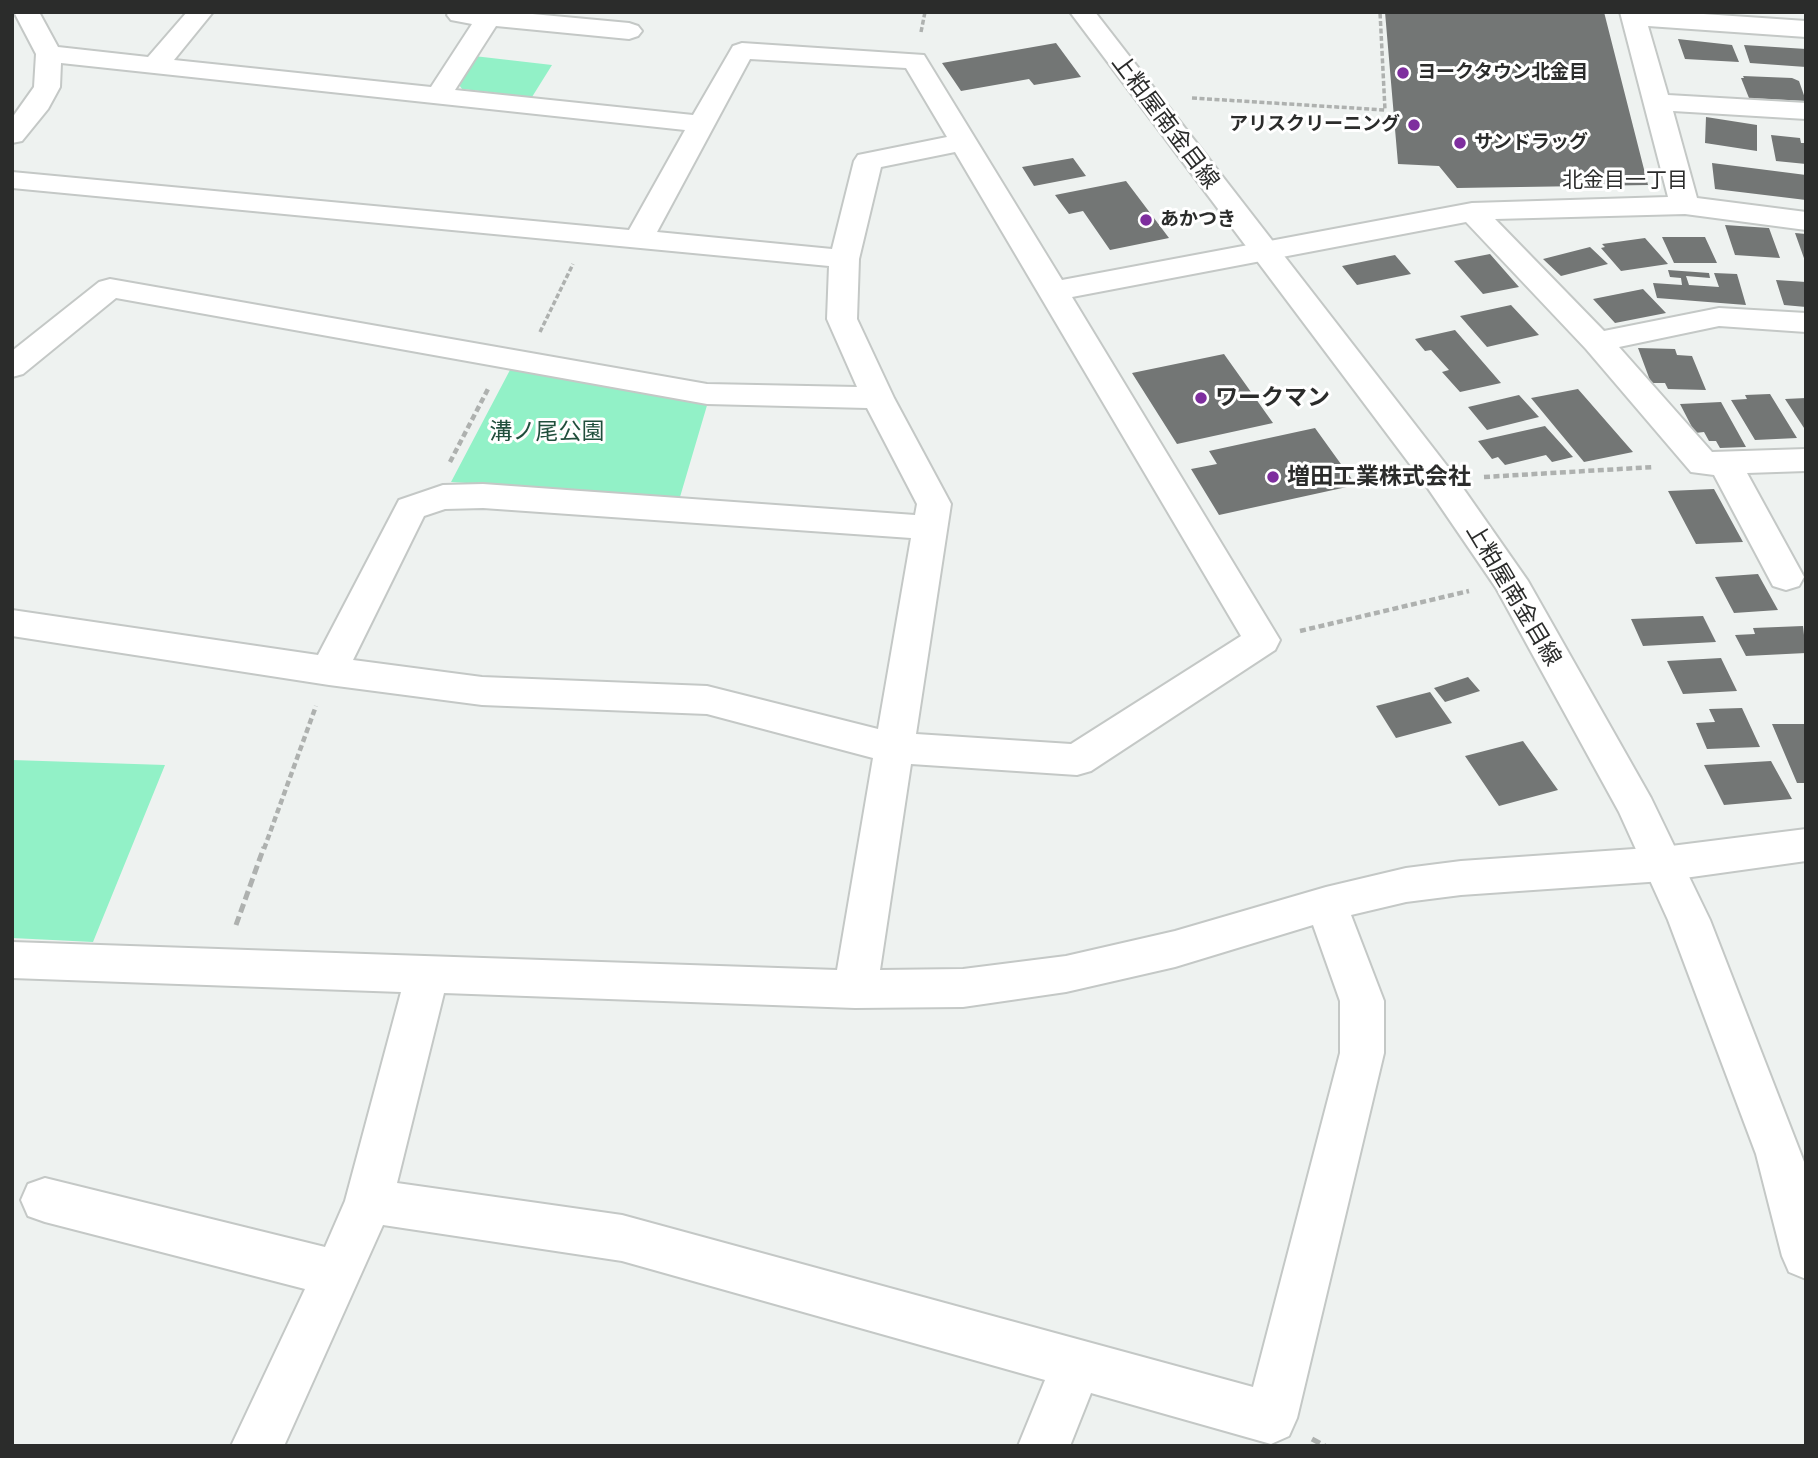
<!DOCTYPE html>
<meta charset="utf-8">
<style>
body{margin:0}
#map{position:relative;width:1818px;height:1458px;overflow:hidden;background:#eef2f0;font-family:"PT Sans",sans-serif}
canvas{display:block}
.frame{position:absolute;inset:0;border:14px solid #2b2c2b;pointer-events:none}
</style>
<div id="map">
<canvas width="1818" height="1458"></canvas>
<div class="frame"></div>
</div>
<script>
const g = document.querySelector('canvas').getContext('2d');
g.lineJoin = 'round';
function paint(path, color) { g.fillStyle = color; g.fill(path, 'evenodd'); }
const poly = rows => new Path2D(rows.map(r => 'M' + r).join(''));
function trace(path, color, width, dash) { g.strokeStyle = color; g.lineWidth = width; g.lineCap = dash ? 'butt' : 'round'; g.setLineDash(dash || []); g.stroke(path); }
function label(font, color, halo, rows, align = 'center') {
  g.font = font + ' "PT Sans","Noto Sans JP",sans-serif'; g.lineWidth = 6; g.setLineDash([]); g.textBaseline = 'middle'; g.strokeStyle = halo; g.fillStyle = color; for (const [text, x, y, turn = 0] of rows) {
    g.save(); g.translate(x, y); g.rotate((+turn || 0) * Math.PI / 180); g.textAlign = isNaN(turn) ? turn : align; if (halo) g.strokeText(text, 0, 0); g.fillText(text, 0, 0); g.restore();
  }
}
const green = poly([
 [474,56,552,65,532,97,462,89,457,82],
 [510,370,708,402,680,497,451,482],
 [12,760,165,765,93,942,12,938]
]);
const building = poly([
 [1385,12,1604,12,1648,185,1457,188,1439,166,1398,164],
 [1678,39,1732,45,1739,62,1685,59],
 [1056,43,1081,77,1034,85,1029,79,961,91,942,63],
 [1744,45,1806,49,1806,67,1750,63],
 [1743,76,1792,78,1799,81,1806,101,1749,98,1741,78,1744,78],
 [1706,117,1757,125,1757,151,1705,143],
 [1771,135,1800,138,1801,143,1806,143,1806,164,1776,161],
 [1073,158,1086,176,1034,186,1022,167],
 [1712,163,1806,175,1806,200,1715,189],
 [1126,181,1169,238,1110,250,1083,211,1069,214,1055,195],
 [1725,225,1769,228,1780,258,1735,255],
 [1795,233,1806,234,1806,261,1805,261],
 [1662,237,1705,237,1717,263,1674,263],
 [1645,238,1668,264,1621,271,1601,248,1605,247,1602,244],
 [1590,247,1608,264,1561,276,1543,259],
 [1490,254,1519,287,1483,294,1454,261],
 [1395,255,1411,274,1357,285,1342,266],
 [1668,270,1709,273,1710,278,1686,276,1689,285,1719,287,1714,273,1737,274,1746,305,1657,298,1653,283,1682,285,1681,278,1670,277],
 [1776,280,1806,282,1806,307,1784,305],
 [1643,289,1666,313,1615,323,1593,299],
 [1511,305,1539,335,1487,347,1460,316],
 [1455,330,1501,383,1460,392,1442,372,1449,370,1431,350,1425,351,1415,339],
 [1638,348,1675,349,1677,355,1692,356,1706,390,1668,389,1665,383,1651,383],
 [1224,354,1273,423,1177,444,1132,373],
 [1578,389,1633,452,1584,462,1531,398],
 [1770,394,1797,438,1755,440,1731,400,1747,399,1745,395],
 [1519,395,1539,417,1487,430,1468,407],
 [1806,398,1806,431,1785,399],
 [1721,402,1746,447,1720,448,1716,441,1709,441,1704,432,1695,433,1680,404],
 [1545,426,1573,457,1552,462,1546,455,1505,465,1498,457,1492,459,1478,441],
 [1315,428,1356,485,1219,515,1191,469,1217,464,1209,451],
 [1714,489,1743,542,1696,544,1668,491],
 [1758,574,1778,610,1734,613,1715,577],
 [1703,616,1716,642,1643,646,1631,619],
 [1803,626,1806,653,1746,656,1735,635,1755,634,1753,628],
 [1721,658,1737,691,1683,694,1667,661],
 [1468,677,1480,691,1445,702,1434,688],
 [1430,692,1452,723,1396,738,1376,706],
 [1742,708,1760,747,1707,749,1696,723,1715,722,1709,709],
 [1772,724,1806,724,1806,783,1797,783],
 [1523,741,1558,790,1499,806,1465,756],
 [1771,761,1792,799,1724,805,1704,765]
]);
const pathFar2 = poly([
 [921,32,925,12],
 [1192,98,1385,110,1380,12],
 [540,332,573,264]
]);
const pathFar1 = poly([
 [450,462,488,389],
 [1484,477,1654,467],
 [1300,631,1469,591],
 [264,849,316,706]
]);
const path = poly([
 [236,925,264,847],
 [1312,1439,1325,1446]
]);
const minor = poly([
 [14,12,39,12,58,47,148,57,187,12,213,12,174,60,431,87,472,24,451,20,447,15,449,12,511,12,629,23,638,26,642,31,638,36,629,39,496,26,455,90,693,115,733,46,742,43,924,55,1062,280,1472,203,1668,197,1620,12,1674,12,1806,21,1806,37,1648,26,1668,95,1806,103,1806,119,1673,111,1697,198,1806,212,1806,230,1685,214,1495,219,1604,331,1719,308,1806,313,1806,332,1719,326,1619,347,1712,452,1806,449,1806,471,1747,473,1804,577,1799,586,1786,590,1773,586,1714,475,1691,472,1586,349,1466,222,1072,297,1280,640,1275,650,1091,771,1077,775,911,764,880,970,963,969,1066,956,1175,931,1326,887,1406,868,1461,861,1663,847,1806,829,1806,861,1663,881,1461,895,1406,902,1351,915,1384,1001,1384,1053,1297,1418,1289,1436,1271,1444,1091,1393,1070,1446,1018,1446,1045,1380,622,1261,383,1225,284,1446,231,1446,305,1289,45,1222,28,1216,21,1200,28,1184,45,1178,325,1247,345,1201,401,992,12,978,12,942,837,970,873,758,707,714,482,705,329,685,12,636,12,610,318,655,399,500,443,485,483,484,915,515,917,504,867,408,707,404,116,298,23,374,12,377,12,351,99,282,110,279,707,384,857,387,827,319,829,266,12,188,12,172,629,230,685,130,61,63,60,87,48,109,22,141,12,143,12,118,34,87,36,54,14,12],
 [750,59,906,68,947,137,858,155,854,161,832,249,657,232,750,59],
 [955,152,1241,636,1071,744,916,734,951,504,894,398,857,319,859,259,881,167,955,152],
 [483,508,911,538,878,729,707,686,482,677,353,660,424,516,445,509,483,508],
 [1313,925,1340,1001,1340,1053,1253,1387,622,1215,397,1183,444,993,855,1008,963,1007,1066,992,1175,967,1313,925]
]);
const major = poly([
 [1070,12,1095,12,1451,471,1528,581,1651,798,1710,920,1806,1167,1806,1279,1789,1272,1782,1256,1756,1154,1668,920,1619,812,1496,588,1427,487,1070,12]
]);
const markers = [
 [1403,73,7,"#7e2e9e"],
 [1414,125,7,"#7e2e9e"],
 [1460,143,7,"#7e2e9e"],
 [1146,220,7,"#7e2e9e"],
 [1201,398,7,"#7e2e9e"],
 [1273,477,7,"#7e2e9e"]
];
const farPoinames = [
 ["ヨークタウン北金目",1417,73],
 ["アリスクリーニング",1400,125,"right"],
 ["サンドラッグ",1474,143],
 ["あかつき",1160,220]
];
const farNeighbourhoodnames = [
 ["北金目一丁目",1625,181]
];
const streetNames = [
 ["上粕屋南金目線",1165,122,53],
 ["上粕屋南金目線",1513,595,59]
];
const poiNames = [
 ["ワークマン",1215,398],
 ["増田工業株式会社",1287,477]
];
const parkNames = [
 ["溝ノ尾公園",547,432]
];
paint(green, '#92f1c7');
paint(building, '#737675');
trace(minor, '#c4c8c6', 4);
trace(major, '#c4c8c6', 4);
trace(pathFar2, '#aeb1af', 3.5, [5, 2.5]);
trace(pathFar1, '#aeb1af', 4.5, [6, 3.5]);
trace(path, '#aeb1af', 5, [9, 4.5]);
paint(minor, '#fff');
paint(major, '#fff');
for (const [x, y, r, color] of markers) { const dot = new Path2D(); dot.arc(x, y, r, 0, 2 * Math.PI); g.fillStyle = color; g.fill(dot); trace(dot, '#fff', 2.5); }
label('bold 19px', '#2b2c2b', '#fff', farPoinames, 'left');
label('21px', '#2b2c2b', '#fff', farNeighbourhoodnames);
label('23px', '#2b2c2b', '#fff', streetNames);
label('bold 23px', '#2b2c2b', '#fff', poiNames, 'left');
label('23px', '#204f3c', '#fff', parkNames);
</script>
